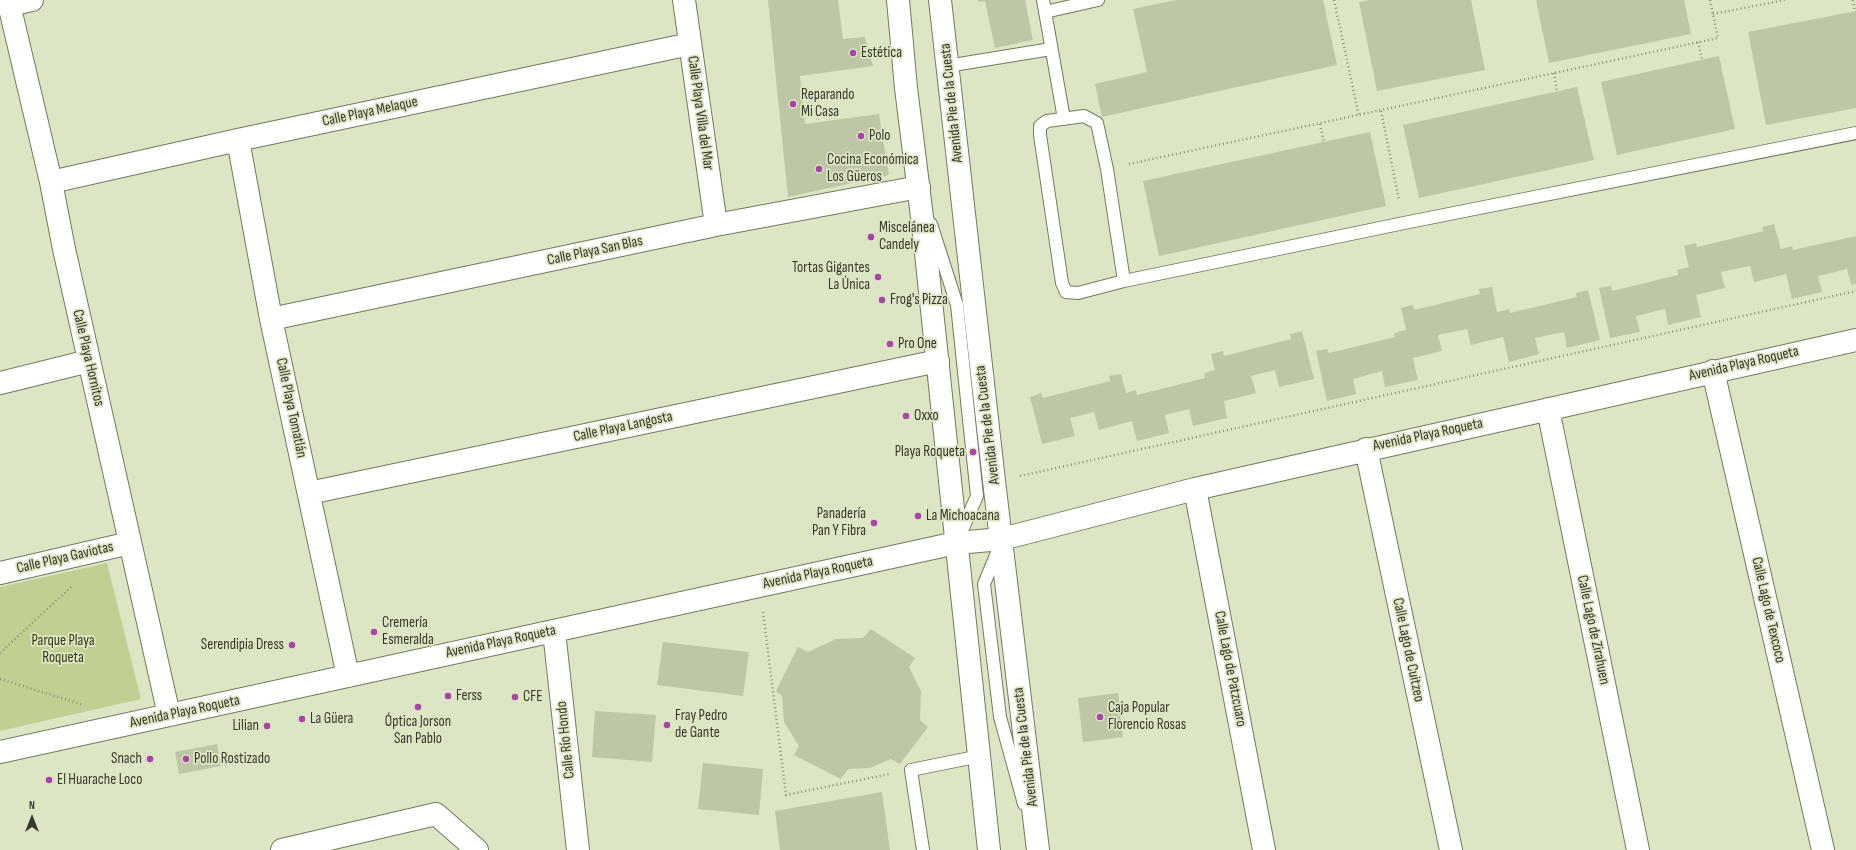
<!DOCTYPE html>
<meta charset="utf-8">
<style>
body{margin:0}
#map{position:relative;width:1856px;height:850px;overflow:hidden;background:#dde6c4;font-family:"Sofia Sans Condensed",sans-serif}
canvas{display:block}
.north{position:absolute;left:12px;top:798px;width:40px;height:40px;-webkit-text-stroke:3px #dde6c4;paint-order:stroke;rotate:0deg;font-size:11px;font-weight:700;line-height:16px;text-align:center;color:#36392c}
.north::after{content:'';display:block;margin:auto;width:14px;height:18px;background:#36392c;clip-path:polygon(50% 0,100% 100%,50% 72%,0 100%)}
</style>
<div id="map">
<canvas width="1856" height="850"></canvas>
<div class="north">N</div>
</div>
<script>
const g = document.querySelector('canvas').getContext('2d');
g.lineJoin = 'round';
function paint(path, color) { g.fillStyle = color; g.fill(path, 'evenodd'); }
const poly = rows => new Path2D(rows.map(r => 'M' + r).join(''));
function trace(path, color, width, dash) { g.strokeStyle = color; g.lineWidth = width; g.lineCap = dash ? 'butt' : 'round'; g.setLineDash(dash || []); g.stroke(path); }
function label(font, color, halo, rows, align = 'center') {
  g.font = font + ' "Sofia Sans Condensed",sans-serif'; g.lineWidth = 3.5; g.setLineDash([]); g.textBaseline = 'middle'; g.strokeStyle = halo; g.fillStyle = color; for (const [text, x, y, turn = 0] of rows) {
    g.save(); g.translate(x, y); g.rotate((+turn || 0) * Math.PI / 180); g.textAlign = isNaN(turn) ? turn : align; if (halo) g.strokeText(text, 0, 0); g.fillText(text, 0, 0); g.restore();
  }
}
const green = poly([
 [107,563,141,699,0,731,0,587]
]);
const building = poly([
 [768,0,838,0,843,39,865,37,873,66,800,76,805,124,879,114,889,175,788,197],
 [978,0,1025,0,1033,40,995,48,985,1,978,2],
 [1176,0,1323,0,1337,65,1102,117,1095,84,1147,72,1133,9],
 [1370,0,1471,0,1485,70,1377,91,1359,2],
 [1536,0,1684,0,1691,34,1549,63],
 [1856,11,1856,108,1766,125,1748,32],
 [1719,56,1735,129,1617,155,1601,82],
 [1577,87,1594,160,1419,198,1403,125],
 [1370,132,1386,206,1159,256,1143,181],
 [1774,224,1781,249,1792,246,1793,250,1856,236,1856,284,1851,285,1847,269,1818,276,1822,292,1792,299,1786,274,1754,282,1750,266,1721,272,1725,288,1696,295,1701,317,1668,325,1665,309,1636,316,1640,332,1610,338,1599,288,1611,286,1612,291,1678,275,1677,270,1689,267,1684,246,1696,243,1697,247,1764,231,1762,227],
 [1492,287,1497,312,1509,309,1510,313,1577,297,1576,293,1588,290,1600,340,1567,348,1564,332,1535,338,1539,354,1509,362,1503,337,1471,345,1467,329,1438,335,1442,351,1413,358,1418,380,1385,387,1382,371,1353,379,1356,394,1327,401,1316,351,1327,349,1329,353,1395,337,1394,333,1406,330,1401,308,1413,305,1414,310,1480,294,1479,289],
 [1302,331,1314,379,1279,387,1275,370,1251,376,1256,393,1224,401,1227,418,1193,426,1189,409,1165,415,1169,433,1137,441,1132,421,1099,430,1094,412,1070,418,1075,436,1042,444,1030,397,1041,393,1043,398,1110,381,1109,376,1121,374,1126,393,1136,390,1137,395,1205,378,1204,373,1215,370,1211,354,1223,351,1224,356,1291,339,1290,334],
 [871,629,915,658,909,667,921,691,920,720,928,727,900,764,891,759,870,768,848,769,841,779,794,755,799,746,784,722,782,696,776,691,798,647,808,652,836,639,863,638],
 [663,642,749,652,743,696,657,685],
 [1118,693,1123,737,1083,742,1078,698],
 [595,711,656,715,652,762,592,757],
 [217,744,221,766,179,774,175,752],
 [703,763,763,769,759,815,698,809],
 [882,792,890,850,780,850,775,811]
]);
const path = poly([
 [1334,0,1359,116],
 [1853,0,1855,12],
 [1713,14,1785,0],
 [1698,42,1702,59],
 [1554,73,1557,91],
 [1381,111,1399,200],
 [1320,124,1324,142],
 [1129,164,1718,38,1710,0],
 [1020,476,1856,291],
 [763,612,786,795,889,774],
 [0,653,73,585],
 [0,679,84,705]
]);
const lane = poly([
 [1043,0,1064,119],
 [1045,12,1098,0],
 [947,66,1051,49],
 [931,224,957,305,977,496,959,537],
 [1124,281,1107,169,1097,123,1084,116,1047,121,1040,126,1040,135,1062,283,1066,292,1078,293,1124,281,1404,223,1856,133],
 [999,548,984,584,1000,717,1024,804],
 [923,850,911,770,980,756]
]);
const street = poly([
 [8,0,51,182,64,249,169,715],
 [684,0,716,225],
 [9,5,32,0],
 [238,140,271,319,348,676],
 [51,182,238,140,690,44],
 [271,319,716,225,919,187],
 [1713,371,1823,850],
 [0,383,89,361],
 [1548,409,1638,850],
 [1366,449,1451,850],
 [1195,489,1264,850],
 [309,493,938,361],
 [0,573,130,543],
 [554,631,578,850],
 [0,752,956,543,1002,539,1195,489,1856,340],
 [282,850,436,814,477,850]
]);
const secondary = poly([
 [898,0,906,88,923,225,989,850],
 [940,0,994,481,1038,850]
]);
const markers = [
 [853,53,4,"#aa43a7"],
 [793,104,4,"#aa43a7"],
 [861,136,4,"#aa43a7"],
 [819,169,4,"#aa43a7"],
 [871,237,4,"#aa43a7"],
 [878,277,4,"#aa43a7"],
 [882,300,4,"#aa43a7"],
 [890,344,4,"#aa43a7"],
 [906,416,4,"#aa43a7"],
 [973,452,4,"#aa43a7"],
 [918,516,4,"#aa43a7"],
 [874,523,4,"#aa43a7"],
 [374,632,4,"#aa43a7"],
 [292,645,4,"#aa43a7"],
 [448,696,4,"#aa43a7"],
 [515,697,4,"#aa43a7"],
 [418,707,4,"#aa43a7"],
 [1100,717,4,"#aa43a7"],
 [302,719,4,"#aa43a7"],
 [667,725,4,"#aa43a7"],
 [267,726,4,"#aa43a7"],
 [150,759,4,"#aa43a7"],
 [186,759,4,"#aa43a7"],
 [49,780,4,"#aa43a7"]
];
const poiNames = [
 ["Estética",861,53],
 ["Reparando",801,95],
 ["Mi Casa",801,112],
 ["Polo",869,136],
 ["Cocina Económica",827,160],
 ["Los Güeros",827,177],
 ["Miscelánea",879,228],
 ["Candely",879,245],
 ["Tortas Gigantes",870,268,"right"],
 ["La Única",870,285,"right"],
 ["Frog's Pizza",890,300],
 ["Pro One",898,344],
 ["Oxxo",914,416],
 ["Playa Roqueta",965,452,"right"],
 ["Panadería",866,514,"right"],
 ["Pan Y Fibra",866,531,"right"],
 ["La Michoacana",926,516],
 ["Cremería",382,623],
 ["Esmeralda",382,640],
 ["Serendipia Dress",284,645,"right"],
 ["Ferss",456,696],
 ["CFE",523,697],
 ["Caja Popular",1108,708],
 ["Florencio Rosas",1108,725],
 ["Fray Pedro",675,716],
 ["de Gante",675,733],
 ["La Güera",310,719],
 ["Óptica Jorson",418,722,"center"],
 ["San Pablo",418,739,"center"],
 ["Lilian",259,726,"right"],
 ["Snach",142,759,"right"],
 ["Pollo Rostizado",194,759],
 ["El Huarache Loco",57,780]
];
const streetNames = [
 ["Avenida Pie de la Cuesta",952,103,-96],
 ["Calle Playa Melaque",370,112,-12],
 ["Calle Playa Villa del Mar",700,113,82],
 ["Calle Playa San Blas",595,251,-12],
 ["Calle Playa Hornitos",88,358,77],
 ["Avenida Playa Roqueta",1744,364,-13],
 ["Calle Playa Tomatlán",291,408,78],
 ["Avenida Pie de la Cuesta",988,425,-97],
 ["Calle Playa Langosta",623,427,-12],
 ["Avenida Playa Roqueta",1428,435,-12],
 ["Calle Playa Gaviotas",65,558,-13],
 ["Avenida Playa Roqueta",818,573,-12],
 ["Calle Lago de Texcoco",1768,610,77],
 ["Calle Lago de Zirahuen",1593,630,78],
 ["Avenida Playa Roqueta",501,642,-12],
 ["Calle Lago de Cuitzeo",1408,650,78],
 ["Calle Lago de Patzcuaro",1230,669,79],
 ["Avenida Playa Roqueta",185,712,-12],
 ["Calle Río Hondo",566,740,-96],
 ["Avenida Pie de la Cuesta",1026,747,-97]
];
const parkNames = [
 ["Parque Playa",63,641],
 ["Roqueta",63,658]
];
paint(green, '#c1cf93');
paint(building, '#bec7a5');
trace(lane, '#737a5c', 14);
trace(street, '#737a5c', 24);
trace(secondary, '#737a5c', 24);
trace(path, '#898f78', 2.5, [1, 3]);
trace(lane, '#fff', 12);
trace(street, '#fff', 22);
trace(secondary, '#fff', 22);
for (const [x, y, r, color] of markers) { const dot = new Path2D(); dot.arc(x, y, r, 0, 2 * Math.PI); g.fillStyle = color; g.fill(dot); trace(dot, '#dde6c4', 1.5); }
label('15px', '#36392c', '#dde6c4', poiNames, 'left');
label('15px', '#36392c', '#dde6c4', streetNames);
label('15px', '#30380e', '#dde6c4', parkNames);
</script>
